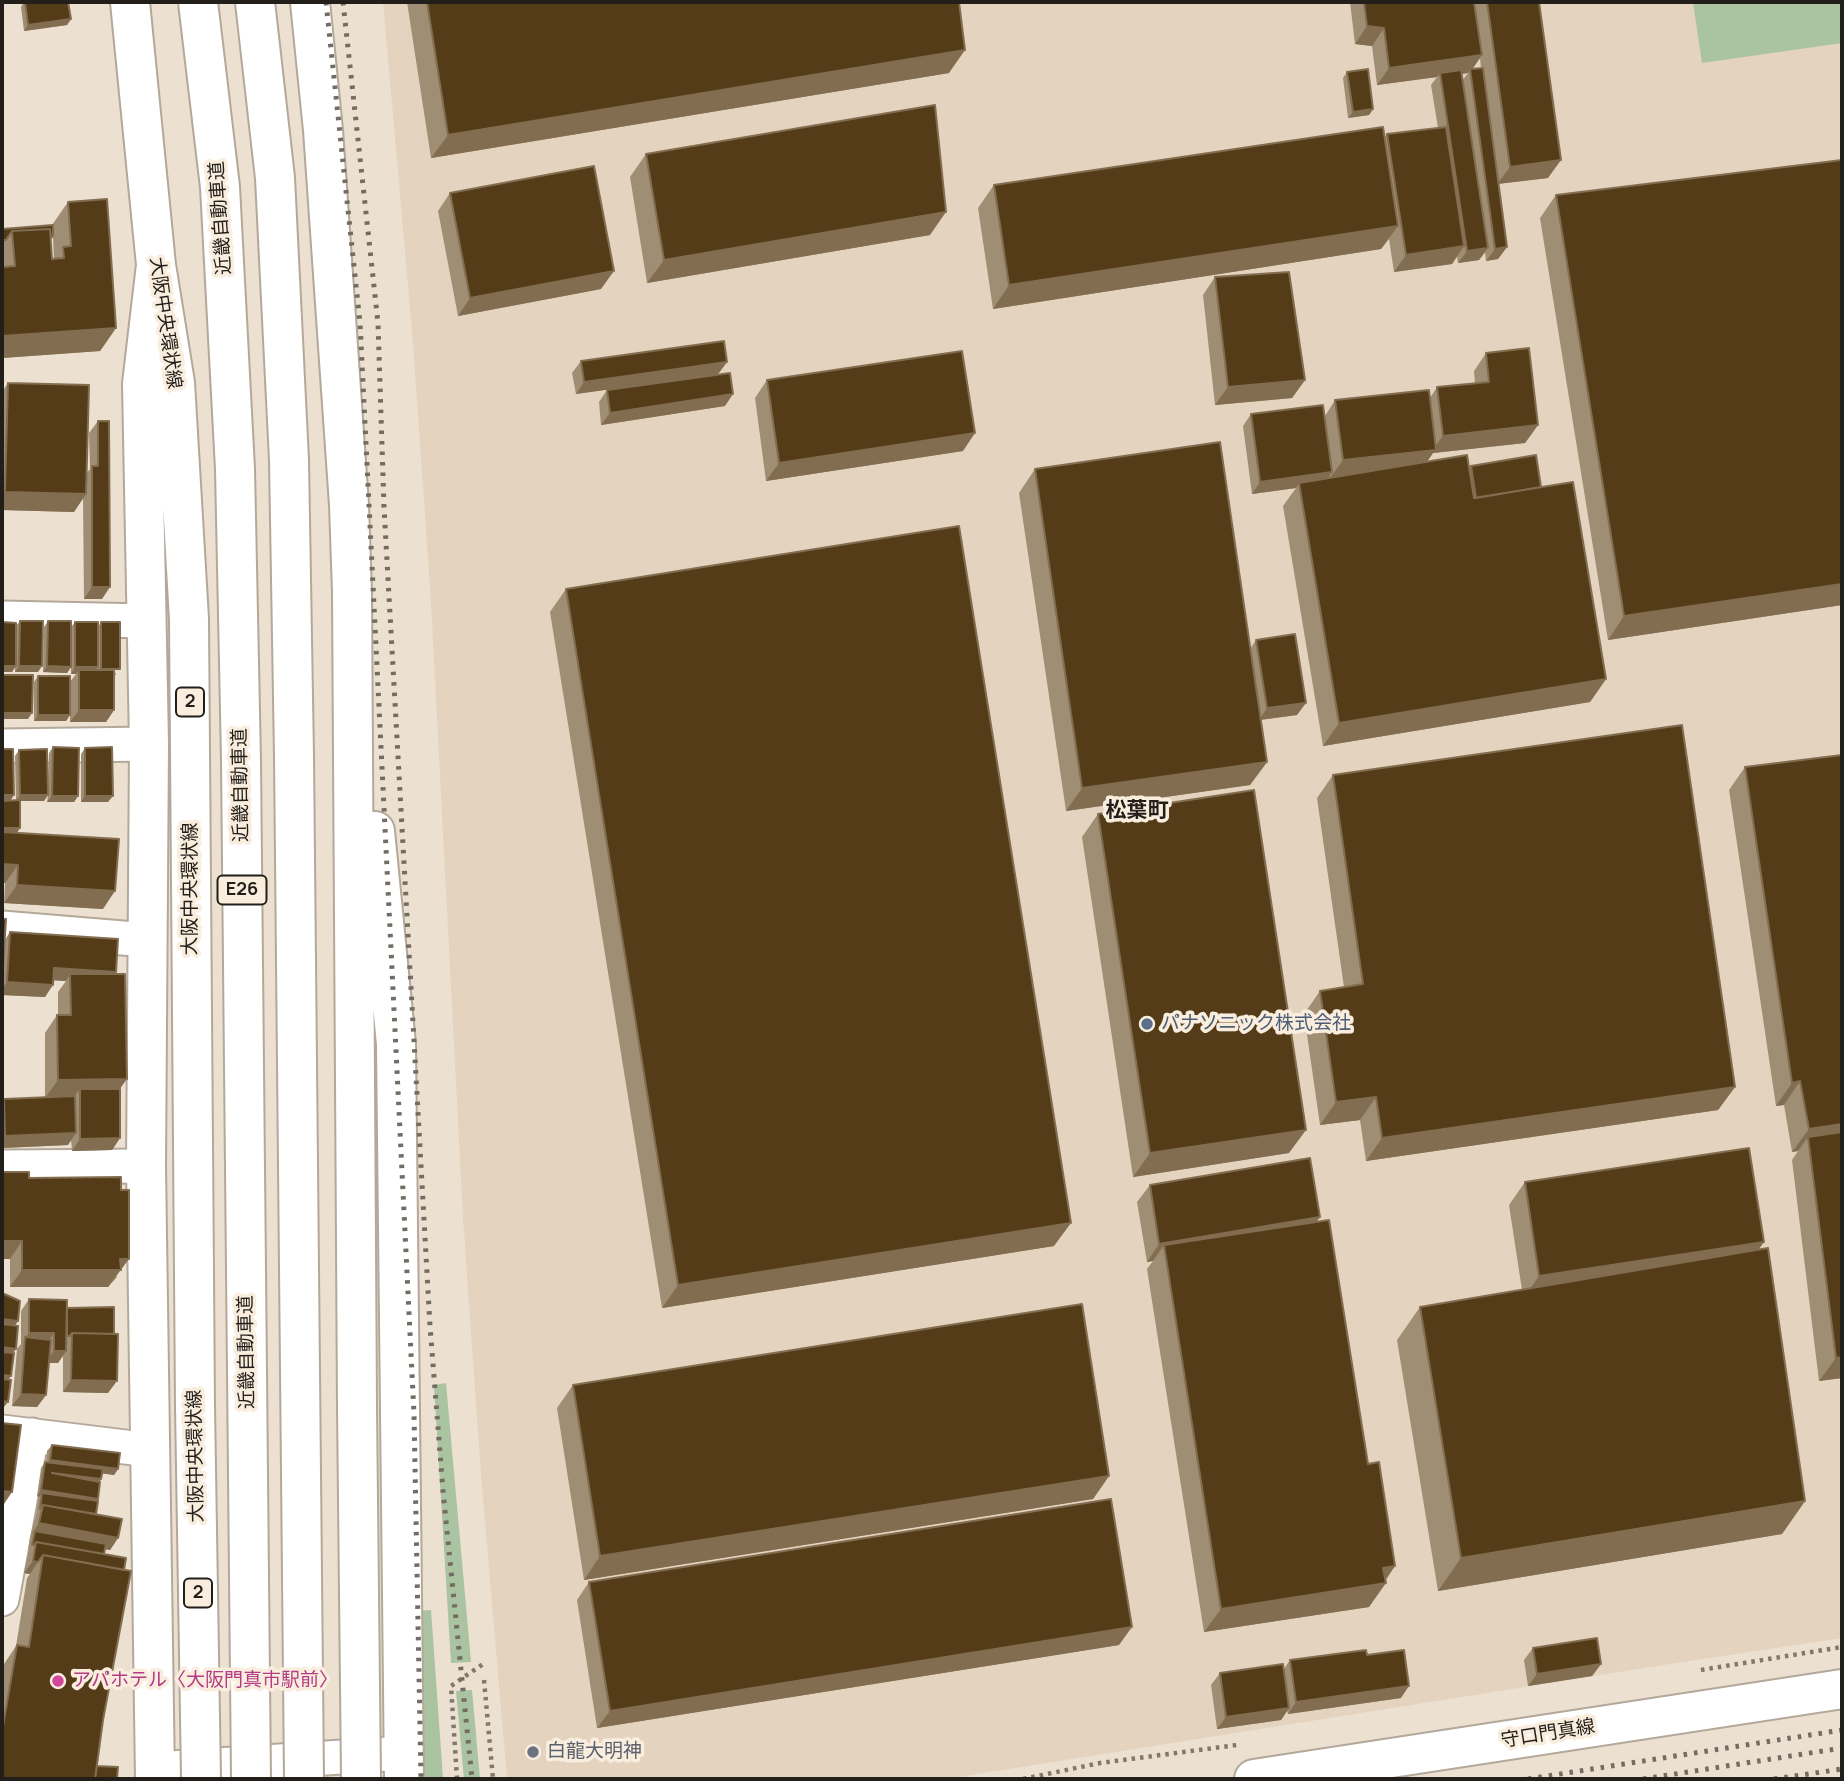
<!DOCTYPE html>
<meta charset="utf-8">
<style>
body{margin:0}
#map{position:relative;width:1844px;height:1781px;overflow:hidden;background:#ece0d1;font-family:Manrope,sans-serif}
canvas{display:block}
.frame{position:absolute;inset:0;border:4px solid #221e19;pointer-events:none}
</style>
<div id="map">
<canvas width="1844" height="1781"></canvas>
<div class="frame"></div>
</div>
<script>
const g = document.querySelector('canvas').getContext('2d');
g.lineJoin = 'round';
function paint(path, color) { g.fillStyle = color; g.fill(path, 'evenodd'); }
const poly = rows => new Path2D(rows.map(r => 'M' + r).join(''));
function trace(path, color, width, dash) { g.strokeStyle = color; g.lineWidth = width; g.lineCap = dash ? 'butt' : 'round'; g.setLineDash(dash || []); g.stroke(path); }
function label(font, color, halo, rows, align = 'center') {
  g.font = font + ' Manrope,"Noto Sans JP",sans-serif'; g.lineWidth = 7; g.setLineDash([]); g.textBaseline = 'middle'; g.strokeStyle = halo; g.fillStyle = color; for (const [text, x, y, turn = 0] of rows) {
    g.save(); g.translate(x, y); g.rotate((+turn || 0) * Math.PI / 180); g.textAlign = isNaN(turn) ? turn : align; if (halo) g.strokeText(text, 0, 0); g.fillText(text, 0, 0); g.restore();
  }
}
const built = poly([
 [383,2,1842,2,1842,1638,1657,1666,946,1779,507,1779,481,1475,463,1218,431,603,413,343]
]);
const green = poly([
 [1693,2,1842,2,1842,43,1702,63],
 [446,1383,471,1662,451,1663,434,1385],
 [431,1610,443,1779,419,1779,413,1611],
 [472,1690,480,1779,464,1779,456,1691]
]);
const path = poly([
 [1701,1670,1842,1647],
 [484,1680,493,1779],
 [457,1779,451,1686,483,1664],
 [1023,1779,1100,1763,1237,1745]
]);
const minor = poly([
 [2,618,148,621],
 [2,746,149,744],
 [2,928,147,940],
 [2,1167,146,1166],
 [2,1432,150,1450],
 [2,1599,32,1435],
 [155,1769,404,1753]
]);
const major = poly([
 [130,2,156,265,175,383,189,619,195,1406],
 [310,2,323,130,349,505,352,592,357,1407],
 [375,831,396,1044,404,1779],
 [155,1779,146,1166,149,744,142,384,156,265],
 [1254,1779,1842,1689]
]);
const rail = poly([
 [326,2,360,323,414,1414,421,1779],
 [343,2,378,323,384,507,430,1326,443,1491,472,1779],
 [1528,1779,1842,1730],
 [1643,1779,1842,1748],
 [1774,1779,1842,1769]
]);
const majorBridge = poly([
 [195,1406,201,1779],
 [357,1407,361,1779]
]);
const highwayBridge = poly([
 [198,2,220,187,235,469,241,760,251,1779],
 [255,2,275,178,289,460,294,756,304,1779]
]);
const wall = poly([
 [24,2,68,2,71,19,67,25,24,31,21,7],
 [407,2,959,2,949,73,431,158],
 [1350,2,1539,2,1548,178,1498,184,1507,247,1498,259,1486,261,1485,252,1479,260,1458,263,1457,256,1452,264,1394,272,1389,239,1381,249,993,309,978,208,994,185,1384,138,1387,134,1438,128,1431,85,1437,77,1377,85,1372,46,1355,44],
 [1480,58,1481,68,1472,69],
 [1468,73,1462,81,1461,74],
 [1347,72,1373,109,1369,115,1348,118,1343,78],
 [646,154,930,235,647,283,630,177],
 [450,193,601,289,458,316,438,211],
 [1556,195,1842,605,1608,640,1540,218],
 [68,202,116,328,100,351,2,358,2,229,52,225],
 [53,237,54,259,52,259,51,240],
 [1215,277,1305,380,1292,398,1215,405,1203,295],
 [1486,353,1538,425,1525,443,1433,453,1427,462,1469,470,1471,466,1541,487,1606,679,1590,702,1323,746,1283,506,1296,488,1252,494,1243,426,1251,414,1325,416,1335,400,1430,398,1437,387,1475,383,1474,371],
 [581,361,727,362,718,374,576,394,572,373],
 [767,380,963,451,766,481,755,398],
 [8,383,86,474,90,469,89,433,98,421,102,599,84,599,83,498,74,512,2,510,2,392],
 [607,390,725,406,601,425,599,402],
 [1035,469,1250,649,1256,640,1297,715,1260,720,1267,762,1250,785,1066,811,1019,493],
 [566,589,1054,1246,662,1308,550,612],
 [20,621,38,672,15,672,15,667,12,672,2,672,16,626],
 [48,621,71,627,75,622,98,627,101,622,116,675,114,675,114,710,106,722,70,722,70,715,66,721,34,721,34,682,38,676,70,682,76,674,71,674,71,656,71,667,67,673,43,672,44,627],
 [53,747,78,796,74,802,47,802,48,795,44,801,20,801,20,828,17,833,103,909,4,903,5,883,2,801,14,795,10,801,16,800,15,756,19,750,48,782,49,753],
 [85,748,108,802,81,802,81,754],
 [1842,755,1842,1378,1819,1381,1792,1160,1798,1151,1792,1152,1784,1105,1776,1106,1729,790,1745,767],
 [1333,775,1735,1087,1718,1110,1366,1161,1360,1120,1320,1125,1304,1014,1320,991,1344,987,1317,798],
 [1098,814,1289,1153,1133,1177,1082,837],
 [2,919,4,941,10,932,116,972,114,974,120,1089,120,1138,112,1150,72,1151,71,1140,68,1145,2,1148,2,1102,4,1099,45,1097,45,1033,57,1015,58,1015,58,992,66,981,54,980,45,997,2,995],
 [29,1178,117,1277,108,1287,10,1287,10,1259,2,1259],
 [1525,1182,1758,1250,1805,1501,1782,1534,1438,1591,1397,1340,1420,1307,1522,1290,1509,1205],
 [1150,1185,1320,1217,1316,1222,1385,1581,1369,1607,1204,1632,1147,1269,1153,1261,1147,1262,1137,1202],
 [29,1299,67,1308,108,1393,63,1392,63,1356,58,1363,48,1363,46,1395,37,1407,12,1406,17,1349,21,1344,21,1311],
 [573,1385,1109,1476,1093,1499,584,1580,557,1408],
 [52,1445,118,1469,114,1475,102,1473,96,1501,96,1514,118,1538,110,1550,105,1549,2,1779,2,1667,16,1646,27,1578,30,1574,24,1573,28,1554,29,1551,28,1551,30,1537,36,1515,38,1499,39,1497,37,1496,41,1468,45,1462,46,1462,47,1451],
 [589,1582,1119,1645,597,1728,577,1600],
 [1533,1648,1601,1664,1592,1676,1528,1686,1524,1660],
 [1367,1655,1401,1698,1288,1714,1287,1711,1281,1720,1217,1729,1211,1685,1220,1673,1284,1669,1290,1660]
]);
const shadedWall = poly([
 [71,19,67,25,24,31,28,25],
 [1367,26,1384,28,1372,46,1355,44],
 [965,50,949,73,431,158,448,135],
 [1482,55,1471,71,1470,69,1468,73,1440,77,1440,73,1437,77,1377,85,1389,68],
 [1373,109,1369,115,1348,118,1353,112],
 [1561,160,1548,178,1497,184,1510,167],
 [946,212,930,235,647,283,664,260],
 [1398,226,1381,249,993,309,1009,285],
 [1464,246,1452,264,1394,272,1406,255],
 [1507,247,1498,259,1486,261,1495,249],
 [1488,248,1479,260,1458,263,1467,251],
 [614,271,601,289,458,316,470,298],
 [116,328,100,351,2,358,2,336],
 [727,362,718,374,576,394,584,382],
 [1305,380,1292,398,1215,405,1228,387],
 [733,394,725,406,601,425,610,413],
 [1538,425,1525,443,1433,453,1423,467,1330,478,1343,460,1432,450,1443,436],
 [975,433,963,451,766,481,779,463],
 [1332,472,1324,484,1299,483,1296,488,1252,494,1260,482],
 [5,492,86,494,74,512,2,510,2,497],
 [1842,584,1842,605,1608,640,1624,616],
 [92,587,110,587,102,599,84,599],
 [2,666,16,666,12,672,2,672],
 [19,666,42,666,38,672,15,672],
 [47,666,71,667,67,673,43,672],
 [75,667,98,667,93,674,79,670,76,674,71,674],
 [1606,679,1590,702,1323,746,1339,723],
 [1306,703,1297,715,1259,720,1267,708],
 [79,710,114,710,106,722,70,722],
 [2,713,32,713,28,719,2,719],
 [38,715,70,715,66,721,34,721],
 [1267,762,1250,785,1066,811,1082,788],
 [2,795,14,795,10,801,2,801],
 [20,795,48,795,44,801,16,801],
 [52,796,78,796,74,802,47,802],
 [85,796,113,796,108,802,81,802],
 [2,828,20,828,16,834,2,834],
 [2,864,18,865,5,883,2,883],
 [17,885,115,891,103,909,4,903],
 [54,968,116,972,107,984,70,974,66,981,46,980],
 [7,982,53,985,45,997,2,995,2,989],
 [127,1079,114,1097,80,1089,73,1098,45,1098,58,1080],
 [1800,1081,1784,1105,1776,1106,1792,1083],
 [1735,1087,1718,1110,1366,1161,1382,1138],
 [1376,1097,1360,1120,1320,1125,1336,1102],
 [1842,1124,1842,1144,1808,1137,1798,1151,1792,1152,1809,1129],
 [1306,1130,1289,1153,1133,1177,1150,1153],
 [76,1133,68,1145,2,1148,2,1141,5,1136],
 [120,1138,112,1150,72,1151,80,1139],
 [1320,1217,1307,1235,1164,1245,1153,1261,1147,1262,1159,1244],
 [1071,1223,1054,1246,662,1308,678,1285],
 [2,1241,22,1241,10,1259,2,1259],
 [1764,1242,1747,1266,1523,1299,1539,1276],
 [120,1259,129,1259,108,1287,10,1287,22,1270],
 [2,1319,18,1321,14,1327,2,1326],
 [29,1333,54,1333,46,1345,25,1338],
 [2,1347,16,1349,12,1355,2,1354],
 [54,1351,66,1351,58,1363,45,1363],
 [1842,1357,1842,1378,1819,1381,1836,1358],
 [2,1375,11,1376,7,1382,2,1382],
 [71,1380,117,1381,108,1393,63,1392],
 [21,1394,46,1395,37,1407,12,1406],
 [2,1401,8,1402,3,1408,2,1408],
 [50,1460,118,1469,114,1475,45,1466],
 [52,1473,101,1479,97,1485],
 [1109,1476,1093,1499,584,1580,600,1556],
 [41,1490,98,1499,93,1505,42,1493,39,1497,37,1496],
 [2,1491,12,1492,2,1507],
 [1805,1501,1782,1534,1438,1591,1461,1558],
 [39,1523,118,1538,110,1550,34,1536,35,1531,31,1535],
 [33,1561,38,1562,30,1574,24,1573],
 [1395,1566,1383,1584,1386,1583,1369,1607,1204,1632,1221,1609,1383,1568],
 [1132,1627,1119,1645,597,1728,610,1711],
 [1601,1664,1592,1676,1528,1686,1537,1674],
 [1409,1686,1401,1698,1288,1714,1296,1702],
 [1289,1708,1281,1720,1217,1729,1226,1717]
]);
const building = poly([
 [25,2,68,2,71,19,28,25,25,2],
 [427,2,959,2,965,50,448,135,427,2],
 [1364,2,1474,2,1482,55,1389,68,1384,28,1367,26,1364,2],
 [1487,2,1539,2,1561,160,1510,167,1487,2],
 [1483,68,1507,247,1495,249,1470,69,1483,68],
 [1368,69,1373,109,1353,112,1347,72,1368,69],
 [1461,70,1488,248,1467,251,1440,73,1461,70],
 [935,105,946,212,664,260,646,154,935,105],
 [1383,127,1398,226,1009,285,994,185,1383,127],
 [1446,127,1464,246,1406,255,1387,134,1446,127],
 [1842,160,1842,584,1624,616,1556,195,1842,160],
 [594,166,614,271,470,298,450,193,594,166],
 [107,199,116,328,2,336,2,267,15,266,12,231,50,229,52,259,64,258,63,247,71,246,68,202,107,199],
 [53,225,53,236,51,237,50,229,12,231,6,240,2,240,2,229,53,225],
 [1289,272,1305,380,1228,387,1215,277,1289,272],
 [724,341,727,362,584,382,581,361,724,341],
 [1529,348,1538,425,1443,436,1437,387,1489,382,1486,353,1529,348],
 [962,351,975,433,779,463,767,380,962,351],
 [730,373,733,394,610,413,607,390,730,373],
 [8,383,89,385,86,494,5,492,8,383],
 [1429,390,1436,450,1343,460,1335,400,1429,390],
 [1323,405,1332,472,1260,482,1251,414,1323,405],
 [98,421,109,421,110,587,92,587,92,466,98,466,98,421],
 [1220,442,1267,762,1082,788,1035,469,1220,442],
 [1467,455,1474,498,1573,482,1606,679,1339,723,1299,483,1467,455],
 [1536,455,1541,487,1476,498,1471,466,1536,455],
 [959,526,1071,1223,678,1285,566,589,959,526],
 [20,621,43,621,42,666,19,666,20,621],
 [48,621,71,621,71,667,47,666,48,621],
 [2,622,16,623,16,666,2,666,2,622],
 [75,622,98,622,98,667,75,667,75,622],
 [101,622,120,622,120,669,101,669,101,622],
 [1295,634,1306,703,1267,708,1256,640,1295,634],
 [79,670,114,670,114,710,79,710,79,670],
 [2,675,33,675,32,713,2,713,2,675],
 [38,676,70,676,70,715,38,715,38,676],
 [1682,725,1735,1087,1382,1138,1376,1097,1336,1102,1320,991,1363,984,1333,775,1682,725],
 [53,747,79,748,78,796,52,796,53,747],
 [112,747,113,796,85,796,85,748,112,747],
 [2,749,13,749,14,795,2,795,2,749],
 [47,749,48,795,20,795,19,750,47,749],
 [1842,755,1842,1124,1809,1129,1800,1081,1792,1083,1745,767,1842,755],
 [1254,790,1306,1130,1150,1153,1098,814,1254,790],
 [20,800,20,828,2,828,2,801,20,800],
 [2,832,119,839,115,891,17,885,18,865,2,864,2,832],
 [2,919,6,919,2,982,2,919],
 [10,932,118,939,116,972,54,968,53,985,7,982,10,932],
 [70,974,125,974,127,1079,58,1080,57,1015,71,1015,70,974],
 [80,1089,120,1089,120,1138,80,1139,80,1089],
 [75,1096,76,1133,5,1136,4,1099,75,1096],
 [1842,1132,1842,1357,1836,1358,1808,1137,1842,1132],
 [1749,1148,1764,1242,1539,1276,1525,1182,1749,1148],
 [1310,1158,1320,1217,1159,1244,1150,1185,1310,1158],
 [2,1172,29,1172,29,1178,121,1177,121,1190,129,1190,129,1259,120,1259,121,1270,22,1270,22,1241,2,1241,2,1172],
 [1329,1220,1368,1464,1379,1462,1395,1566,1383,1568,1386,1583,1221,1609,1164,1245,1329,1220],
 [1768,1248,1805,1501,1461,1558,1420,1307,1768,1248],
 [2,1293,20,1301,18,1321,2,1319,2,1293],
 [29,1299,67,1300,66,1351,54,1351,54,1333,29,1333,29,1299],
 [1082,1304,1109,1476,600,1556,573,1385,1082,1304],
 [114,1307,114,1334,72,1333,70,1336,67,1336,67,1308,114,1307],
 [2,1324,18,1326,16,1349,2,1347,2,1324],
 [72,1333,118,1334,117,1381,71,1380,72,1333],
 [25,1337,51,1340,46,1395,21,1394,25,1337],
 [2,1352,14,1353,11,1376,2,1375,2,1352],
 [2,1379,11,1380,8,1402,2,1401,2,1379],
 [2,1423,21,1425,12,1492,2,1491,2,1423],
 [52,1445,120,1453,118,1469,50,1460,52,1445],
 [45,1462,103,1469,101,1479,52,1473,100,1482,98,1499,41,1490,45,1462],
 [42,1493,98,1501,96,1514,43,1505,40,1509,42,1493],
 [1111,1499,1132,1627,610,1711,589,1582,1111,1499],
 [43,1505,122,1519,118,1538,39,1523,43,1505],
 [35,1531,106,1544,104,1554,36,1542,34,1545,32,1545,35,1531],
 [36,1542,126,1558,124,1570,43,1555,38,1562,33,1561,36,1542],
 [43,1555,131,1571,103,1720,95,1779,2,1779,2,1732,17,1645,29,1647,43,1555],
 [1597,1638,1601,1664,1537,1674,1533,1648,1597,1638],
 [1366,1650,1367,1655,1404,1650,1409,1686,1296,1702,1290,1660,1366,1650],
 [1283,1664,1289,1708,1226,1717,1220,1673,1283,1664],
 [97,1766,118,1767,117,1779,95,1779,97,1766]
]);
const markers = [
 [1147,1024,7,"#5c6f8a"],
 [58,1681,7,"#d1479c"],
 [533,1752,7,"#6b7280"]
];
const shields = [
 [190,702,28],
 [242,890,49],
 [198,1593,28]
];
const shieldNames = [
 ["2",190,702],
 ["E26",242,890],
 ["2",198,1593]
];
const streetNames = [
 ["近畿自動車道",221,218,-94],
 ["大阪中央環状線",165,323,82],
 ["近畿自動車道",241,785,-91],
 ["大阪中央環状線",191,889,-90],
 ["近畿自動車道",247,1352,-91],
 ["大阪中央環状線",196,1456,-91],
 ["守口門真線",1548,1734,-9]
];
const serviceNames = [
 ["パナソニック株式会社",1161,1024]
];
const hotelNames = [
 ["アパホテル〈大阪門真市駅前〉",72,1681]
];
const worshipNames = [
 ["白龍大明神",547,1752]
];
const neighbourhoodNames = [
 ["松葉町",1137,811]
];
paint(built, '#e4d4bf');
paint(green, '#aac3a0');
trace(minor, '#b3a89a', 37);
trace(major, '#b3a89a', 42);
trace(path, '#80786f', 4.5, [3.5, 5]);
trace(minor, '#fff', 33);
trace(major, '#fff', 38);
trace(rail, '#736c63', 5, [3.5, 7]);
trace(majorBridge, '#b3a89a', 42, []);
trace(highwayBridge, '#b3a89a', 42, []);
trace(majorBridge, '#fff', 38);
trace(highwayBridge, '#fff', 38);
paint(wall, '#a08e74');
paint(shadedWall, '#826d50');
paint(building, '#543c18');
trace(building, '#826d50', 2);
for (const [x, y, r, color] of markers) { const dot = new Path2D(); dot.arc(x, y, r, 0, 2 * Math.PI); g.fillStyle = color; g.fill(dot); trace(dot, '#f9edde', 2.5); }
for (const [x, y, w] of shields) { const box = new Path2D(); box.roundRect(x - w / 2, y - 14.5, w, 29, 5); g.fillStyle = '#f9edde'; g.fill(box); trace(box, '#221e19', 2); }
label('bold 18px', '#221e19', null, shieldNames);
label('19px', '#221e19', '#f9edde', streetNames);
label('19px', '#4e5e75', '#f9edde', serviceNames, 'left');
label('19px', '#b23c85', '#f9edde', hotelNames, 'left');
label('19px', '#5b616d', '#f9edde', worshipNames, 'left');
label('bold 21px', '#221e19', '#f9edde', neighbourhoodNames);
</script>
